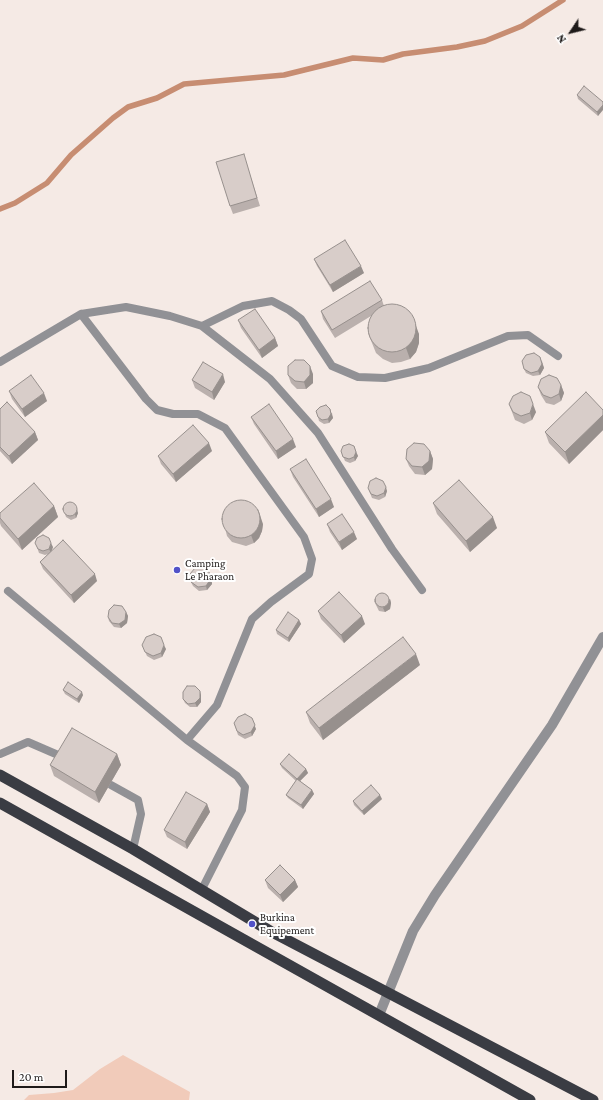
<!DOCTYPE html>
<style>
body{margin:0}
#map{position:relative;width:603px;height:1100px;overflow:hidden;background:#f5eae5;font-family:"Crimson Pro",serif}
canvas{display:block}
.north{position:absolute;left:551px;top:12px;width:40px;height:40px;-webkit-text-stroke:3px #fff;paint-order:stroke;rotate:235deg;font-size:11px;font-weight:700;line-height:16px;text-align:center;color:#1e1a19}
.north::after{content:'';display:block;margin:auto;width:14px;height:18px;background:#1e1a19;clip-path:polygon(50% 0,100% 100%,50% 72%,0 100%)}
.scale{position:absolute;left:12px;top:1070px;width:55px;height:18px;box-sizing:border-box;border:2px solid #1e1a19;border-top:0;padding-left:5px;font-size:12px;line-height:14px;white-space:nowrap;color:#1e1a19;-webkit-text-stroke:3px #fff;paint-order:stroke}
</style>
<div id="map">
<canvas width="603" height="1100"></canvas>
<div class="north">N</div>
<div class="scale">20 m</div>
</div>
<script>
const g = document.querySelector('canvas').getContext('2d');
g.lineJoin = 'round';
function paint(path, color) { g.fillStyle = color; g.fill(path, 'evenodd'); }
const poly = rows => new Path2D(rows.map(r => 'M' + r).join(''));
function trace(path, color, width, dash) { g.strokeStyle = color; g.lineWidth = width; g.lineCap = dash ? 'butt' : 'round'; g.setLineDash(dash || []); g.stroke(path); }
function label(font, color, halo, rows, align = 'center') {
  g.font = font + ' "Crimson Pro",serif'; g.lineWidth = 4; g.setLineDash([]); g.textBaseline = 'middle'; g.strokeStyle = halo; g.fillStyle = color; for (const [text, x, y, turn = 0] of rows) {
    g.save(); g.translate(x, y); g.rotate((+turn || 0) * Math.PI / 180); g.textAlign = isNaN(turn) ? turn : align; if (halo) g.strokeText(text, 0, 0); g.fillText(text, 0, 0); g.restore();
  }
}
const green = poly([
 [123,1055,190,1092,189,1100,24,1100,29,1095,54,1093,73,1090,100,1069]
]);
const stream = poly([
 [0,209,15,203,47,183,71,155,113,118,128,107,157,98,184,84,284,75,353,58,383,60,403,54,457,47,485,41,522,26,563,0]
]);
const service = poly([
 [81,314,146,399,157,410,173,414,198,414,225,428,304,537,312,559,309,574,271,602,252,619,217,705,187,740],
 [202,326,243,306,272,301,289,310,301,319,332,366,358,377,385,378,429,368,508,336,528,335,558,356],
 [0,362,81,314,126,307,170,316,202,326,270,379,318,433,392,549,422,590],
 [8,591,187,740,237,776,245,787,242,810,201,891],
 [0,754,28,742,65,758],
 [111,785,138,800,141,814,133,849]
]);
const minor = poly([
 [379,1015,413,931,435,895,552,725,603,637]
]);
const trunk = poly([
 [0,775,133,849,270,931,593,1100],
 [0,803,530,1100]
]);
const wall = poly([
 [577,95,603,102,598,116,578,99],
 [246,162,260,206,233,214,230,206],
 [314,259,364,273,333,292,317,266],
 [382,300,384,306,419,334,419,343,416,352,410,359,401,362,392,363,383,359,376,353,368,333,371,316,335,338,323,319,321,311],
 [238,320,275,338,278,346,262,358,241,328],
 [542,361,544,368,540,375,533,376,526,373,524,369],
 [313,374,313,383,306,389,297,389,291,383,288,375],
 [192,380,225,382,214,400,195,388],
 [561,385,564,393,561,401,554,405,546,403,541,395,538,387],
 [9,391,47,401,25,417,12,399],
 [509,404,536,412,532,420,524,424,515,420],
 [0,409,35,432,38,440,12,464,0,451],
 [603,410,603,430,569,464,549,443,545,432],
 [332,413,333,418,329,423,324,424,319,421,318,417],
 [251,417,296,447,278,459,254,424],
 [354,446,358,456,355,461,350,463,345,461,341,451],
 [212,451,176,482,161,464,158,456],
 [430,451,433,459,432,469,425,475,415,474,409,466,406,459],
 [290,469,334,507,319,517,293,477],
 [368,488,387,491,385,497,379,500,372,498],
 [433,503,497,528,470,552,437,514],
 [54,506,58,517,22,550,1,526,0,523,0,513],
 [63,508,78,513,76,518,71,520,66,517],
 [263,524,262,531,259,538,254,543,246,546,232,542,227,536,225,528],
 [327,524,357,539,342,550,330,532],
 [37,547,53,547,51,551,97,581,74,603,43,569,40,562,48,554,45,555,39,553],
 [211,576,212,584,207,590,199,591,193,586,191,582],
 [390,599,391,603,390,609,385,612,379,611,374,601],
 [318,611,365,624,344,643,321,619],
 [126,612,128,616,127,623,121,628,114,627,109,621,108,617],
 [299,620,301,624,289,642,277,634,276,630],
 [142,645,166,649,162,657,154,660,147,656],
 [420,665,323,740,310,723,306,712],
 [63,690,83,695,79,703,65,694],
 [201,695,201,702,197,707,190,707,185,703,183,699],
 [234,723,256,729,252,736,245,739,238,735],
 [117,754,121,765,99,803,54,776,50,765],
 [280,764,306,769,308,773,300,781,312,790,314,794,303,809,288,798,286,795,296,781,282,768],
 [382,799,364,815,354,805,353,801],
 [207,804,210,812,187,849,167,837,164,830],
 [265,880,295,880,298,887,283,902,268,888]
]);
const shadedWall = poly([
 [603,105,603,110,598,116,597,112],
 [361,266,364,273,333,292,330,285],
 [415,323,419,334,419,343,416,352,410,359,406,348],
 [275,338,278,346,262,358,259,350],
 [540,357,544,368,540,375,538,371],
 [310,366,313,374,313,383,306,389,304,382],
 [223,374,225,382,214,400,212,392],
 [561,385,564,393,561,401,559,394],
 [44,393,47,401,25,417,22,409],
 [533,404,536,412,532,420,530,413],
 [330,409,333,418,329,423,328,419],
 [603,415,603,430,569,464,565,452],
 [35,432,38,440,12,464,9,456],
 [293,439,296,447,278,459,276,451],
 [209,443,212,451,176,482,173,474],
 [430,451,433,459,432,469,425,475,422,467],
 [356,452,358,456,355,461,354,457],
 [386,487,387,491,385,497,384,493],
 [331,499,334,507,319,517,316,509],
 [54,506,58,517,22,550,18,539],
 [77,509,78,513,76,518,75,514],
 [258,509,263,524,262,531,259,538,254,543,251,535],
 [493,517,497,528,470,552,466,541],
 [354,532,357,539,342,550,339,542],
 [51,543,53,547,51,553,49,549],
 [209,572,211,576,212,584,207,590,206,586],
 [95,574,97,581,74,603,71,595],
 [390,599,391,603,390,609,385,612,383,608],
 [126,612,128,616,127,623,121,628,119,624],
 [362,616,365,624,344,643,341,635],
 [299,620,301,624,289,642,288,638],
 [164,645,166,649,162,657,161,653],
 [416,654,420,665,323,740,319,728],
 [200,691,201,695,201,702,197,707,195,703],
 [82,692,83,695,79,703,77,699],
 [252,718,256,729,252,736,251,732],
 [117,754,121,765,99,803,95,792],
 [306,769,308,773,298,783,297,779],
 [312,790,314,794,303,809,301,805],
 [380,795,382,799,364,815,362,811],
 [207,804,210,812,187,849,185,842],
 [295,880,298,887,283,902,280,895]
]);
const building = poly([
 [584,86,603,102,603,105,597,112,577,95,584,86],
 [244,154,257,198,230,206,216,162,244,154],
 [345,240,361,266,330,285,314,259,345,240],
 [370,281,382,300,332,330,321,311,370,281],
 '368 328a24 24 0 1 1 48 0a24 24 0 1 1-48 0Z',
 [255,309,275,338,259,350,238,320,255,309],
 [534,353,540,357,542,364,538,371,531,373,524,369,522,361,526,355,534,353],
 [295,360,304,360,310,366,310,375,304,382,295,381,288,375,288,366,295,360],
 [203,362,223,374,212,392,192,380,203,362],
 [31,375,44,393,22,409,9,391,31,375],
 [549,375,557,378,561,385,559,394,551,398,543,395,538,387,541,379,549,375],
 [521,392,530,396,533,404,530,413,521,416,513,412,509,404,513,396,521,392],
 [586,392,603,410,603,415,565,452,545,432,586,392],
 [7,402,35,432,9,456,0,447,0,409,7,402],
 [269,404,293,439,276,451,251,417,269,404],
 [326,405,330,409,331,414,328,419,322,420,318,417,316,411,320,407,326,405],
 [193,425,209,443,173,474,158,456,193,425],
 [414,443,424,444,430,451,429,461,422,467,412,466,406,459,407,449,414,443],
 [349,444,354,446,356,452,354,457,349,459,343,457,341,451,343,446,349,444],
 [306,459,331,499,316,509,290,469,306,459],
 [376,478,383,481,386,487,384,493,377,496,371,494,368,488,370,481,376,478],
 [459,480,493,517,466,541,433,503,459,480],
 [34,483,54,506,18,539,0,518,0,513,34,483],
 '222 519a19 19 0 1 1 38 0a19 19 0 1 1-38 0Z',
 '63 509a7 7 0 1 1 14 0a7 7 0 1 1-14 0Z',
 [342,514,354,532,339,542,327,524,342,514],
 [43,535,49,538,51,543,49,549,43,551,38,549,35,543,37,538,43,535],
 [63,540,95,574,71,595,40,562,63,540],
 [203,567,209,572,210,580,206,586,198,587,191,582,190,574,195,568,203,567],
 [339,592,362,616,341,635,318,611,339,592],
 '375 600a7 7 0 1 1 14 0a7 7 0 1 1-14 0Z',
 [114,605,122,606,126,612,125,620,119,624,112,623,108,617,109,610,114,605],
 [288,612,299,620,288,638,276,630,288,612],
 [154,634,161,637,164,645,161,653,153,656,145,652,142,645,146,637,154,634],
 [403,637,416,654,319,728,306,712,403,637],
 [68,682,82,692,77,699,63,690,68,682],
 [187,686,195,686,200,691,200,698,195,703,188,704,183,699,183,692,187,686],
 [245,714,252,718,255,725,251,732,243,735,237,731,234,723,238,717,245,714],
 [72,728,117,754,95,792,50,765,72,728],
 [289,754,306,769,297,779,280,764,289,754],
 [297,779,312,790,301,805,286,795,297,779],
 [371,785,380,795,362,811,353,801,371,785],
 [186,792,207,804,185,842,164,830,186,792],
 [280,865,295,880,280,895,265,880,280,865]
]);
const markers = [
 [177,570,4,"#5152c8"],
 [252,924,4,"#5152c8"]
];
const poiNames = [
 ["Camping",185,564],
 ["Le Pharaon",185,577],
 ["Burkina",260,918],
 ["Equipement",260,931]
];
paint(green, '#f1cbba');
trace(stream, '#c78d72', 5.5);
trace(service, '#919195', 8);
trace(minor, '#919195', 10);
trace(trunk, '#3a3c43', 11);
paint(wall, '#bab0ad');
paint(shadedWall, '#97908d');
paint(building, '#d8cdc9');
trace(building, '#97908d', 1);
for (const [x, y, r, color] of markers) { const dot = new Path2D(); dot.arc(x, y, r, 0, 2 * Math.PI); g.fillStyle = color; g.fill(dot); trace(dot, '#fff', 1.5); }
label('11px', '#1e1a19', '#fff', poiNames, 'left');
</script>
